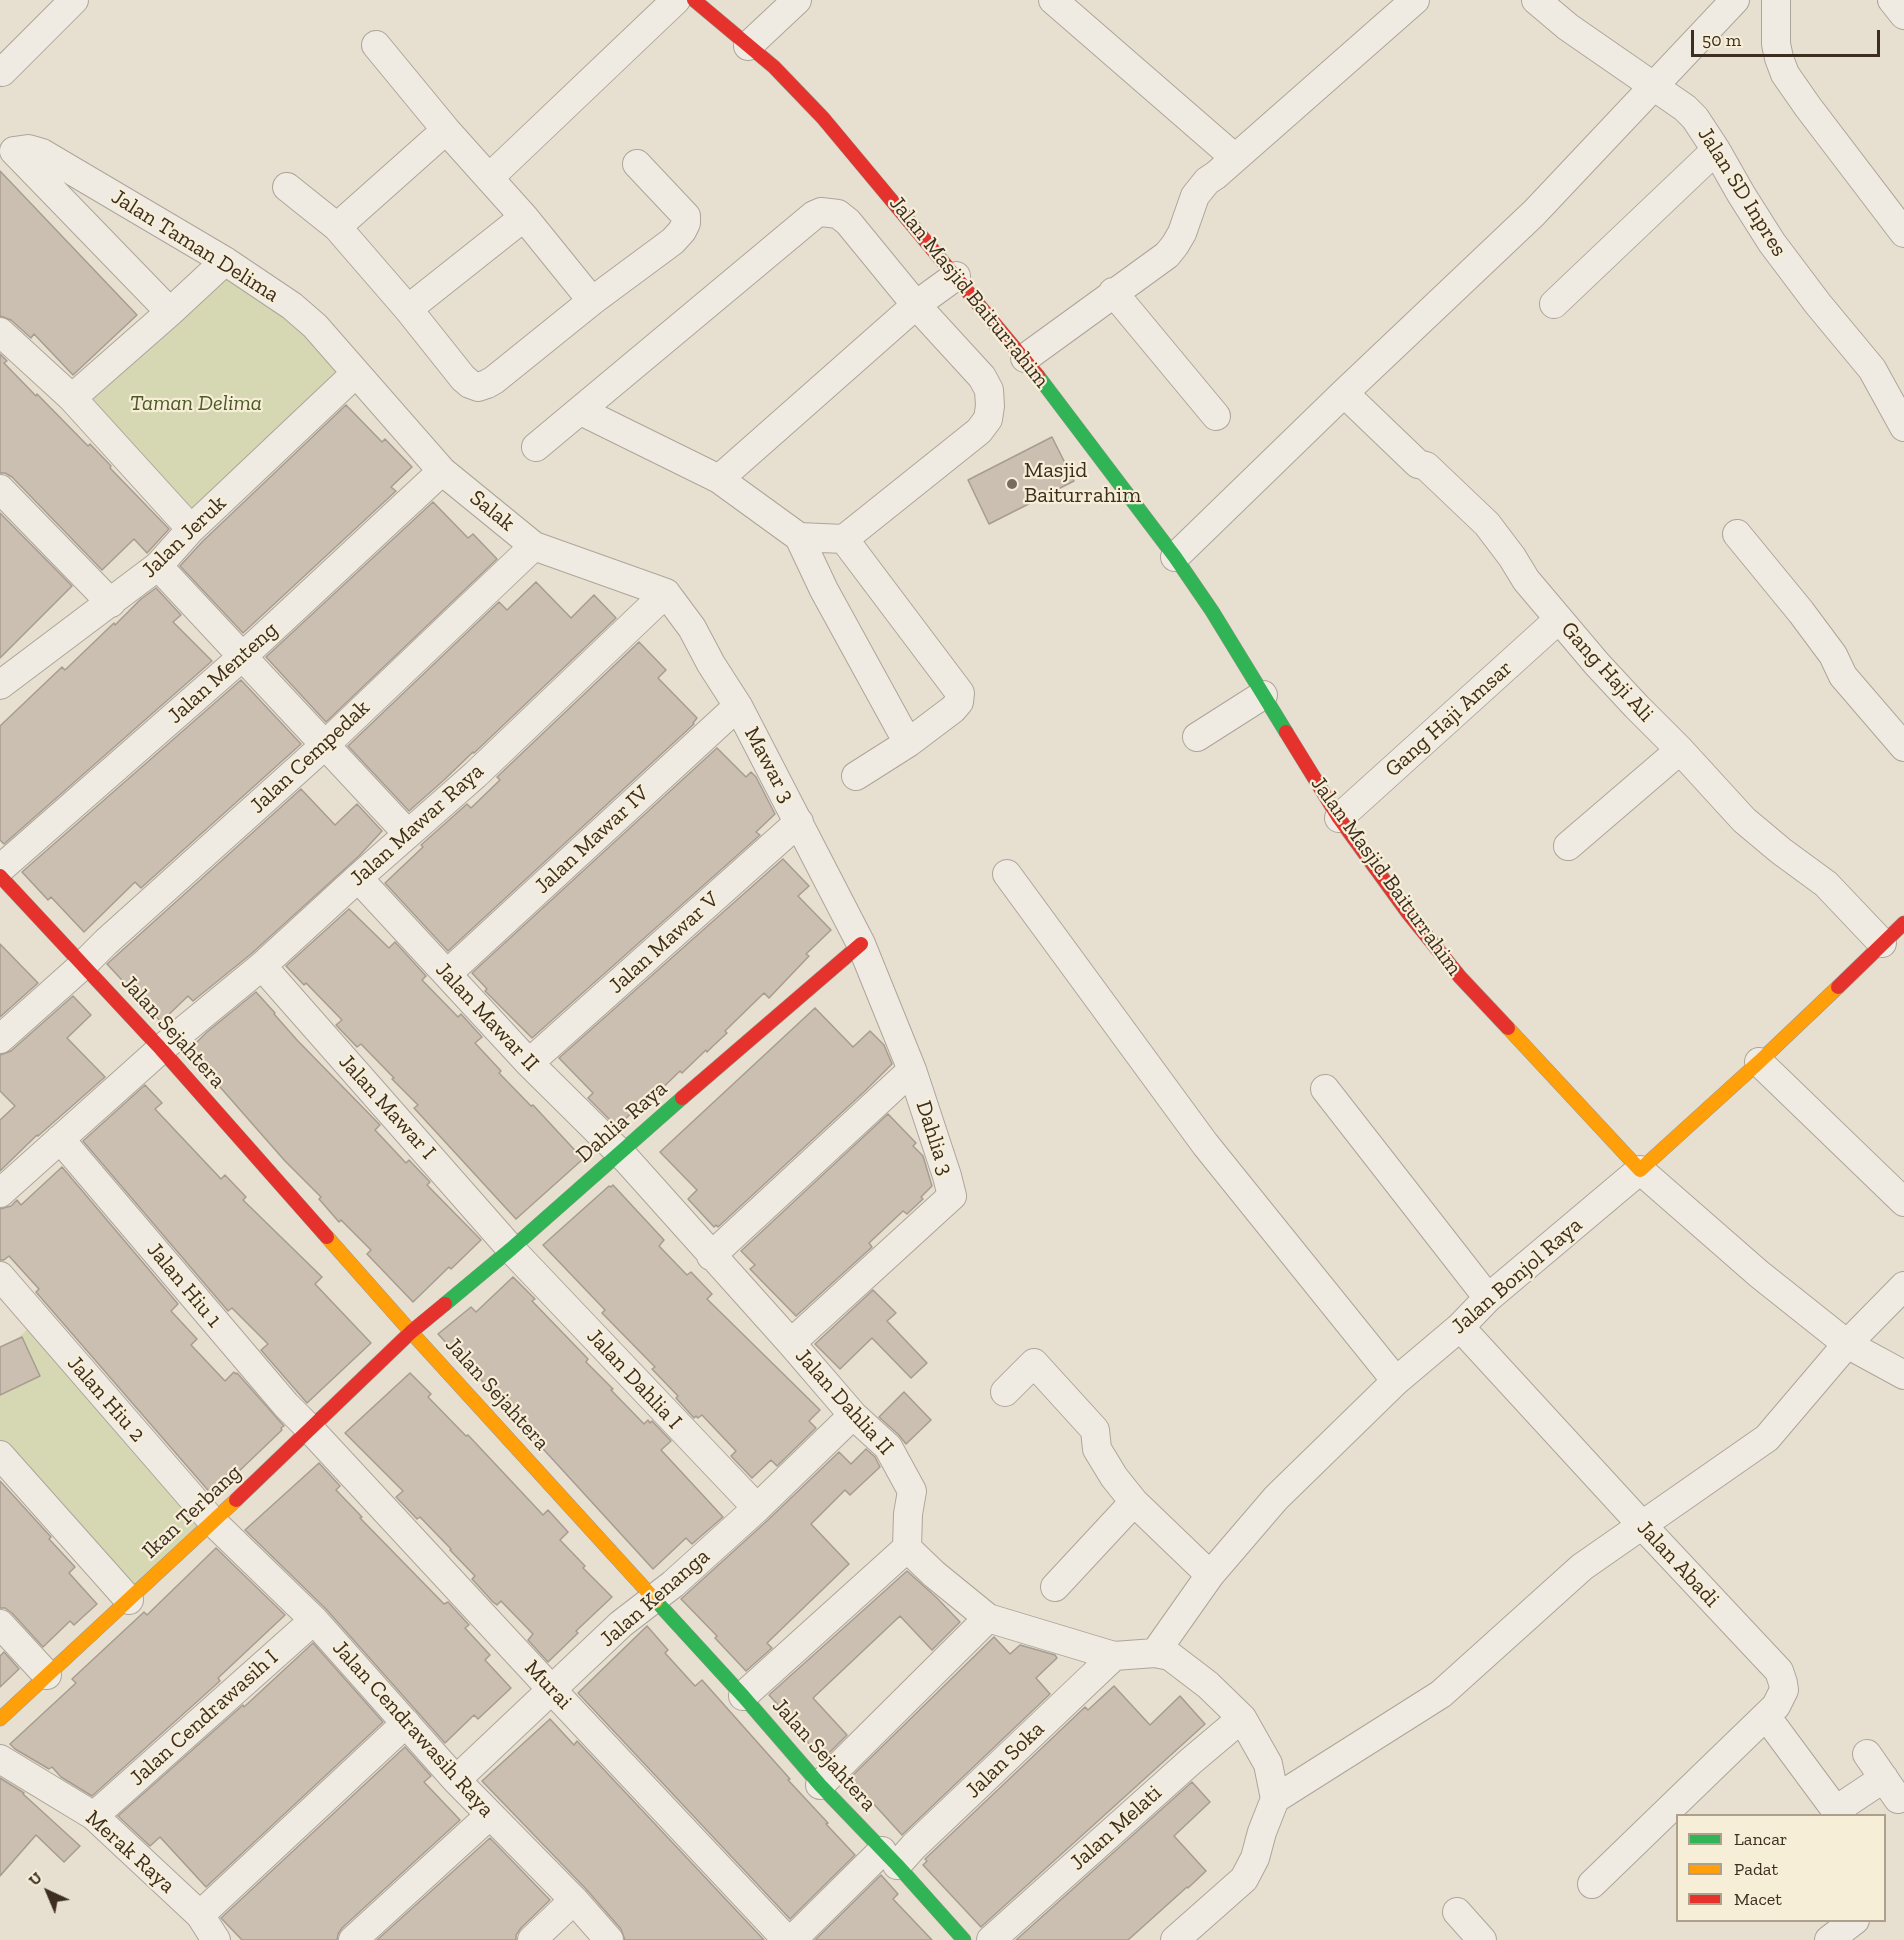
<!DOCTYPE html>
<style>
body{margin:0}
#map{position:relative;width:1904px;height:1940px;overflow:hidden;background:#e7e0d1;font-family:"Zilla Slab",serif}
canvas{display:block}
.legend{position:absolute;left:1676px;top:1814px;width:210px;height:108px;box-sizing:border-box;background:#f7eed8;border:2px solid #ada18e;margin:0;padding:8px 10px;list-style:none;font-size:18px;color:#3d2e20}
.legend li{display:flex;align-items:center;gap:12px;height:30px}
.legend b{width:30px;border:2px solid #ada18e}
.north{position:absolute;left:18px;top:1862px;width:60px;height:60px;-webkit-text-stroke:4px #f7eed8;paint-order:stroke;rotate:316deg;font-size:16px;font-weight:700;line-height:24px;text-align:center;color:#3d2e20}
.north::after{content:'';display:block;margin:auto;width:21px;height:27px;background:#3d2e20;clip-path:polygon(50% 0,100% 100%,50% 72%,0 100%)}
.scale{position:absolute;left:1691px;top:30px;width:189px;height:27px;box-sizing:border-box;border:3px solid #3d2e20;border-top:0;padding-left:8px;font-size:18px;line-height:21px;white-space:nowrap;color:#3d2e20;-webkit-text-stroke:4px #f7eed8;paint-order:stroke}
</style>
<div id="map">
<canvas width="1904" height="1940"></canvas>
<ul class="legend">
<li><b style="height:8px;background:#30b455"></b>Lancar</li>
<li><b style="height:8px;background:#ff9f0a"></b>Padat</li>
<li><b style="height:8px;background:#e5322d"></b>Macet</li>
</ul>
<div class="north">U</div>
<div class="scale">50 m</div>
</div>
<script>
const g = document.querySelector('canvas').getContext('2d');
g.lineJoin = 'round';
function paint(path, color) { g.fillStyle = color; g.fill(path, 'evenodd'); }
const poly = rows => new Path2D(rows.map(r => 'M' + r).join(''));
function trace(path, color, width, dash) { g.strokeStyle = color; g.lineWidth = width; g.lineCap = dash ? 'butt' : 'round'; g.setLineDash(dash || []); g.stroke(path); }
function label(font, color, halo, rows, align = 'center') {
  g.font = font + ' "Zilla Slab",serif'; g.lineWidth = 4.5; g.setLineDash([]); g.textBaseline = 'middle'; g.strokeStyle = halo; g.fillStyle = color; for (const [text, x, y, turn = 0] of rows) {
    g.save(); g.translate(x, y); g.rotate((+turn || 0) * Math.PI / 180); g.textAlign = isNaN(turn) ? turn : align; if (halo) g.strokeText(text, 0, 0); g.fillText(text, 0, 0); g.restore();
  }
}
const green = poly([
 [225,261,356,373,191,529,72,398],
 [37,1320,213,1522,129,1600,0,1455,0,1355]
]);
const building = poly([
 [0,171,137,315,73,375,34,334,31,338,11,320,0,316,0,171],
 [0,354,7,361,4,363,36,396,37,394,88,446,90,444,111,466,110,468,169,529,147,553,134,539,102,570,12,477,5,473,0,473,0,354],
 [346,405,382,442,385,439,412,467,391,487,396,491,243,633,180,566,203,541,346,405],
 [1052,437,1074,481,989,524,968,480,1052,437],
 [433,502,468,538,473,534,497,559,326,722,266,657,433,502],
 [0,513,72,586,0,658,0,513],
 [536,582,571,618,594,595,616,618,474,753,473,752,444,780,409,811,348,746,499,602,507,610,536,582],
 [156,588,181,615,173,622,212,661,4,844,0,840,0,726,62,667,65,670,114,623,115,625,141,599,156,588],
 [639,642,666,670,658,678,697,718,693,723,694,724,448,951,385,883,423,847,421,845,467,804,471,808,500,780,497,777,639,642],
 [241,680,301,744,141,888,135,882,84,932,51,897,48,900,22,872,241,680],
 [717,748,746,777,751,772,756,777,775,814,756,832,760,835,532,1038,485,991,487,989,472,973,717,748],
 [301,789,335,825,357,804,382,831,359,856,251,954,193,1001,188,996,161,1022,107,964,301,789],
 [783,859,809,886,798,896,831,930,806,954,809,956,769,998,764,993,725,1031,727,1033,713,1046,707,1052,706,1050,682,1073,680,1071,651,1099,648,1097,617,1127,588,1098,593,1093,559,1058,783,859],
 [349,909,389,948,395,942,426,976,422,980,458,1017,461,1014,482,1037,475,1043,501,1071,499,1073,531,1106,533,1105,583,1159,516,1219,414,1108,418,1105,392,1079,394,1078,361,1044,357,1047,336,1025,342,1020,306,983,304,985,286,966,349,909],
 [0,944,38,983,0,1017,0,944],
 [256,992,275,1013,274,1014,297,1040,380,1125,375,1130,406,1163,409,1160,430,1182,427,1185,481,1240,451,1269,449,1267,413,1302,367,1254,371,1250,341,1220,339,1222,319,1199,321,1197,285,1161,213,1079,214,1077,188,1051,207,1032,256,992],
 [73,996,91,1015,67,1038,105,1077,38,1136,37,1135,0,1171,0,1120,15,1106,0,1091,0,1055,11,1051,73,996],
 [815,1008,853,1047,870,1031,884,1045,892,1064,865,1091,718,1227,716,1225,714,1227,688,1199,697,1190,660,1152,815,1008],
 [145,1085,162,1103,155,1109,221,1179,225,1175,246,1197,243,1200,322,1277,315,1284,371,1343,307,1403,261,1350,268,1344,232,1308,228,1311,83,1141,145,1085],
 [888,1114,916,1143,913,1146,923,1156,932,1186,921,1197,923,1199,907,1214,903,1211,869,1243,872,1247,796,1316,750,1269,755,1265,741,1251,888,1114],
 [62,1167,178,1304,171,1311,197,1339,191,1345,225,1381,234,1372,236,1374,237,1373,284,1426,281,1428,282,1430,213,1496,36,1292,39,1289,9,1256,4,1260,0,1260,0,1209,11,1206,17,1200,21,1205,62,1167],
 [613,1185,664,1240,659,1246,687,1275,691,1272,712,1294,707,1299,820,1410,809,1421,816,1428,777,1466,771,1460,752,1478,731,1456,736,1451,702,1415,698,1418,696,1416,694,1418,676,1398,678,1396,652,1369,655,1367,602,1313,605,1310,543,1245,609,1186,611,1187,613,1185],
 [513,1277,535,1299,532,1301,588,1359,586,1362,613,1389,611,1390,644,1424,648,1420,650,1423,652,1421,671,1441,661,1450,723,1517,692,1544,686,1538,653,1569,524,1428,525,1427,438,1334,471,1307,476,1312,513,1277],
 [873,1290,896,1313,887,1321,927,1363,911,1378,872,1338,840,1369,815,1344,873,1290],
 [22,1337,40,1376,0,1395,0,1347,22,1337],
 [410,1373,431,1394,428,1397,466,1436,468,1435,543,1515,548,1510,568,1532,560,1540,585,1566,583,1568,612,1597,576,1631,578,1633,548,1662,528,1640,533,1634,501,1601,497,1605,493,1602,472,1579,475,1576,450,1550,451,1549,420,1517,417,1519,396,1497,403,1491,345,1433,410,1373],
 [904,1392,931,1420,906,1444,899,1435,879,1417,904,1392],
 [866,1449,875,1457,880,1467,850,1495,845,1490,811,1524,849,1564,767,1643,772,1648,746,1671,715,1638,717,1636,681,1599,768,1520,839,1452,851,1464,866,1449],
 [319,1463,340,1486,336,1490,362,1517,360,1518,444,1604,448,1602,469,1625,465,1628,490,1655,485,1660,511,1688,478,1719,474,1715,445,1743,326,1609,245,1530,319,1463],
 [0,1481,51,1537,49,1539,75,1567,69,1573,97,1604,74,1625,70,1621,43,1647,12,1613,5,1608,0,1608,0,1481],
 [216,1548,285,1615,218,1678,220,1681,92,1796,61,1777,52,1767,49,1769,15,1749,10,1744,76,1683,72,1679,144,1612,147,1615,216,1548],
 [907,1571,937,1598,960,1622,932,1650,900,1616,813,1698,847,1735,828,1754,822,1748,817,1753,791,1723,793,1721,769,1695,907,1571],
 [647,1626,668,1650,665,1653,695,1686,702,1680,790,1779,788,1780,828,1823,826,1824,855,1855,790,1919,578,1693,647,1626],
 [994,1637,1010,1654,1020,1645,1055,1655,1057,1658,1036,1678,1050,1694,902,1835,850,1778,994,1637],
 [313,1643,383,1722,206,1887,160,1837,150,1846,118,1816,243,1705,244,1707,313,1643],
 [4,1652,19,1669,0,1687,0,1656,4,1652],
 [1114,1686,1150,1725,1180,1696,1205,1724,981,1927,923,1865,927,1861,925,1859,1085,1707,1088,1710,1114,1686],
 [550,1719,574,1745,577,1741,764,1940,625,1940,621,1929,586,1889,482,1781,550,1719],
 [405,1747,431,1776,424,1782,460,1820,342,1928,338,1934,337,1940,242,1940,221,1918,405,1747],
 [0,1778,24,1793,23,1794,80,1846,64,1862,36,1835,0,1876,0,1778],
 [1192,1782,1210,1802,1174,1836,1206,1871,1188,1888,1187,1887,1128,1940,1016,1940,1192,1782],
 [490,1838,550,1900,521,1928,516,1935,516,1940,377,1940,490,1838],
 [881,1875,898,1894,893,1899,932,1940,815,1940,881,1875]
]);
const street = poly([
 [1053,0,1235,158],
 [1536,0,1568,27,1685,108,1695,118,1716,150,1741,194,1772,243,1818,304,1872,369,1904,427],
 [1776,0,1776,44,1779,58,1785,74,1808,107,1904,233],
 [1892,0,1904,15],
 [376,45,446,130,524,217,592,301],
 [748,46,797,0],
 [2,72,74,0],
 [14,151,28,149,42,153,225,261,292,306,315,326,442,471,534,546,666,593],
 [14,151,170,312],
 [489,178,676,0],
 [287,187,337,227],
 [524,217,408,309,463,378,470,384,478,387,487,384,494,380,592,301,673,241,682,231,686,223,686,216,637,164],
 [1113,292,1216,416],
 [1554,304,1716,150],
 [408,309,337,227,446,130],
 [0,332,72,398,191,529],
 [1025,358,1167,255,1175,245,1182,233,1195,196,1207,181,1216,175,1415,0],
 [1344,393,1418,464,1426,466,1487,524,1512,557,1526,580,1597,664,1637,707,1680,750,1744,820,1781,851,1826,884,1882,943],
 [72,398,170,312,225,261],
 [581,411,719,479,799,537,824,590,908,743],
 [536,447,814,215,821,212,838,214,848,222,916,305,982,377,989,390,990,406,988,419,979,431,844,539,799,537],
 [719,479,916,305,956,276],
 [0,489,111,603],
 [1737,534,1801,612,1833,655,1843,676,1904,747],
 [844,539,960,693,959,702,953,709,908,743,856,776],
 [1175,557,1344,393,1534,213,1735,0],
 [158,566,408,834],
 [666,593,692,628,711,664,738,706,861,944,912,1070,947,1176,952,1196,791,1343],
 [0,685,158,566,191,529,356,373],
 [1197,737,1263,695],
 [1339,818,1559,619],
 [1568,846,1680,750],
 [0,869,242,657,442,471],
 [1007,874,1205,1144,1396,1381],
 [358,878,529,1063,627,1160,791,1343,853,1415,888,1447,912,1491,908,1514,907,1548],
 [262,966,511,1249,757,1508],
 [447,974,738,706],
 [0,1039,83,965,106,942,325,745,534,546],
 [1759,1062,1904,1202],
 [529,1063,799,822],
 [1325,1089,1488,1298],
 [60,1139,286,1405,310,1429,552,1690,787,1940],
 [0,1193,161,1049,262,966,358,878,475,775,666,593],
 [711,1256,912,1070],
 [0,1276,213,1522,314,1620,456,1780,574,1900,609,1940],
 [1460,1327,1641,1524,1779,1671,1783,1683,1784,1690,1776,1706,1592,1884],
 [1005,1392,1034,1363,1095,1430,1097,1449,1114,1477,1134,1502,1210,1575],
 [0,1455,129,1600],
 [907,1548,934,1574,988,1618,1114,1656,1155,1653,1170,1656,1208,1685,1242,1718,1268,1764,1275,1799,1262,1832,1255,1858,1244,1879,1175,1940],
 [1055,1587,1134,1502],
 [0,1624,47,1675],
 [1155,1653,1210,1575,1276,1498,1396,1381,1460,1327,1488,1298,1640,1170,1759,1274,1847,1344,1904,1375],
 [743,1696,907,1548],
 [1766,1716,1840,1816],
 [1867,1754,1898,1799],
 [0,1759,94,1816,200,1915,216,1940],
 [456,1780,621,1624,673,1584,757,1508,853,1415],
 [820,1785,988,1618],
 [1275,1799,1441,1694,1582,1567,1767,1438,1847,1344,1904,1286],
 [1836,1810,1884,1778],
 [94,1816,314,1620],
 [897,1865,914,1846,1114,1656],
 [1457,1912,1482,1940],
 [200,1915,406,1723],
 [353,1940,490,1815],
 [532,1940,574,1900],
 [792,1940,882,1851],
 [991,1940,1191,1761,1242,1718],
 [1829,1940,1855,1920]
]);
const fast = poly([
 [1038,376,1175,557,1212,611,1286,732],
 [445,1304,511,1249,682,1098],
 [656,1601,743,1696,820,1785,897,1865,964,1940]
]);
const slow = poly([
 [1508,1028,1640,1170,1759,1062,1838,987],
 [327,1237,411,1332,656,1601],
 [0,1719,236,1500]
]);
const jam = poly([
 [694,0,774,67,823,118,1038,376],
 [1286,732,1339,818,1408,913,1460,977,1508,1028],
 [0,876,161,1049,327,1237],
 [1838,987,1904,923],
 [682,1098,861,944],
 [236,1500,411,1332,445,1304]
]);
const markers = [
 [1012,484,6,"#786c5e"]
];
const streetNames = [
 ["Jalan SD Inpres",1742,192,58],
 ["Jalan Taman Delima",195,246,32],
 ["Jalan Masjid Baiturrahim",969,292,51],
 ["Salak",492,511,39],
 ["Jalan Jeruk",184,537,-44],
 ["Gang Haji Ali",1607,672,48],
 ["Jalan Menteng",223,673,-42],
 ["Gang Haji Amsar",1449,719,-42],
 ["Jalan Cempedak",310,757,-43],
 ["Mawar 3",769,765,62],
 ["Jalan Mawar Raya",417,825,-42],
 ["Jalan Mawar IV",592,840,-43],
 ["Jalan Masjid Baiturrahim",1386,876,54],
 ["Jalan Mawar V",664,943,-42],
 ["Jalan Mawar II",487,1017,47],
 ["Jalan Sejahtera",173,1032,48],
 ["Jalan Mawar I",387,1107,48],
 ["Dahlia Raya",622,1122,-41],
 ["Dahlia 3",934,1138,72],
 ["Jalan Bonjol Raya",1517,1276,-41],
 ["Jalan Hiu 1",184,1285,50],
 ["Jalan Dahlia I",634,1379,47],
 ["Jalan Sejahtera",497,1394,48],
 ["Jalan Hiu 2",106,1399,49],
 ["Jalan Dahlia II",844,1402,48],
 ["Ikan Terbang",192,1512,-43],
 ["Jalan Abadi",1678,1564,47],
 ["Jalan Kenanga",655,1598,-41],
 ["Murai",548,1685,47],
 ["Jalan Cendrawasih I",204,1718,-42],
 ["Jalan Cendrawasih Raya",413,1729,48],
 ["Jalan Sejahtera",824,1755,48],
 ["Jalan Soka",1005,1760,-44],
 ["Jalan Melati",1116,1828,-42],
 ["Merak Raya",130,1852,42]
];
const parkNames = [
 ["Taman Delima",196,404]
];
const poiNames = [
 ["Masjid",1024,471],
 ["Baiturrahim",1024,496]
];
paint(green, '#d6d7b3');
paint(building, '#cbbfb2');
trace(building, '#a89c90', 1.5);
trace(street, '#ada599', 30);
trace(fast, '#9c958a', 15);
trace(slow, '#9c958a', 15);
trace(jam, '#9c958a', 15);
trace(street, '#efebe3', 28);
trace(fast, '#30b455', 14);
trace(slow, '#ff9f0a', 14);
trace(jam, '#e5322d', 14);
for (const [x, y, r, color] of markers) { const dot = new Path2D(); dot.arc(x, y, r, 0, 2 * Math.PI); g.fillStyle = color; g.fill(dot); trace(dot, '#f7eed8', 2); }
label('22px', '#3d2e20', '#f7eed8', streetNames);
label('italic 22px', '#4d5a26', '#f7eed8', parkNames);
label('22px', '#3d2e20', '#f7eed8', poiNames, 'left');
</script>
